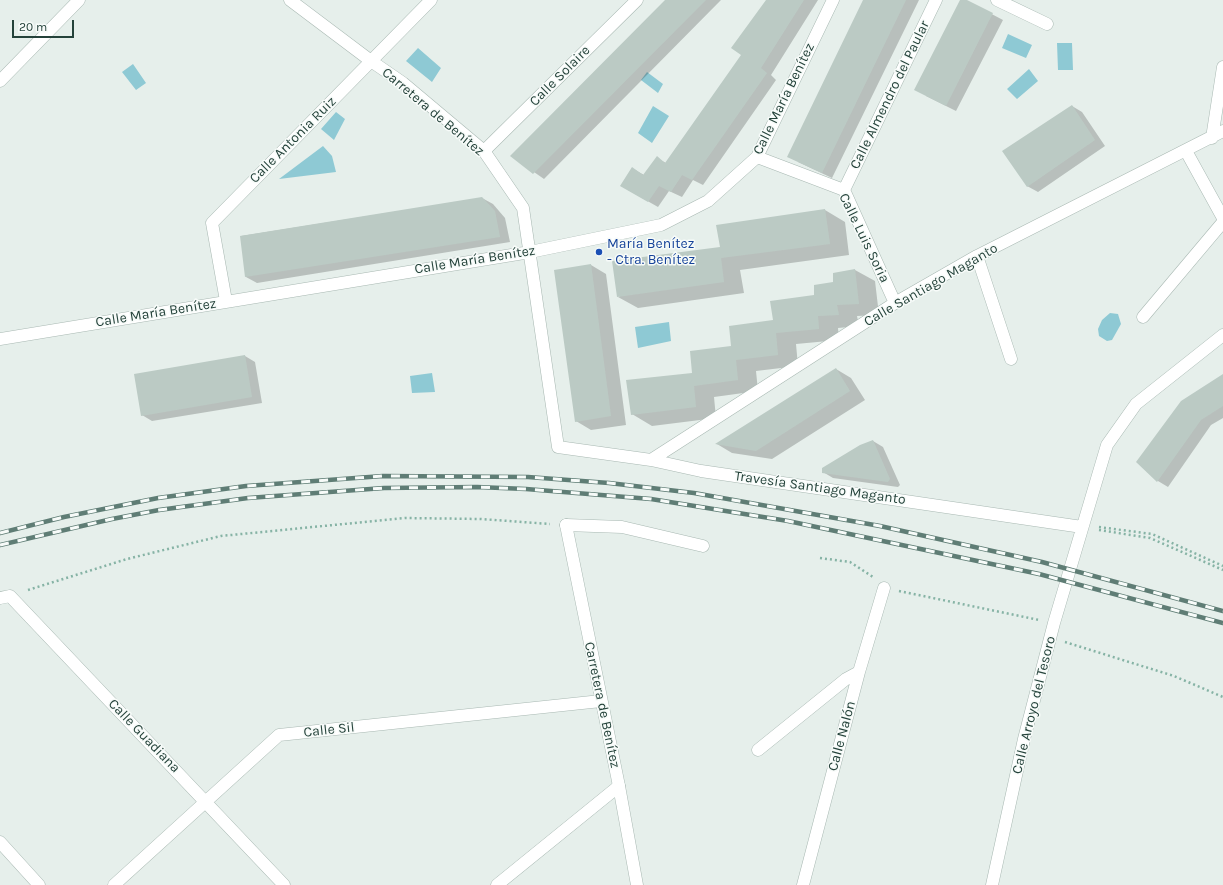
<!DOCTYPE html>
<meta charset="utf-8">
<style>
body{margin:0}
#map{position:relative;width:1223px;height:885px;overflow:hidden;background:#e6efeb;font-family:Karla,sans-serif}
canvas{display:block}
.scale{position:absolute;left:12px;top:20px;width:62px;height:18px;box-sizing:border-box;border:2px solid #24423a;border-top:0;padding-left:5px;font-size:12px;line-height:14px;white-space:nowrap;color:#24423a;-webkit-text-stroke:3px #f7fbf9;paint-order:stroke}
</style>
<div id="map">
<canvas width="1223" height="885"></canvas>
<div class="scale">20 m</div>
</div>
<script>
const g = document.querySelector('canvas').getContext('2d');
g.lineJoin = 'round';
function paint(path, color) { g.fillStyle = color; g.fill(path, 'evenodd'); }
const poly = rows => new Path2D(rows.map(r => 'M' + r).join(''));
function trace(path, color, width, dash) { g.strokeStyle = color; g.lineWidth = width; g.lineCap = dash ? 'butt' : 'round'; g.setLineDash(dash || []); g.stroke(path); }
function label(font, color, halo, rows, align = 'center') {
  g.font = font + ' Karla,sans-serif'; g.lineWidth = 3; g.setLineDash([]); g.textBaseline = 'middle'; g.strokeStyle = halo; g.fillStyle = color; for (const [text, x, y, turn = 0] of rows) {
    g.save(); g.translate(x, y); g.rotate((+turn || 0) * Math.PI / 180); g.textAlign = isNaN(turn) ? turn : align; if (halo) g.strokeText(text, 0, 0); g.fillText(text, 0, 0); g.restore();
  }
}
const water = poly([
 [1008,34,1032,45,1026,58,1002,48],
 [1057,43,1072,43,1073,70,1058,70],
 [418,48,441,68,432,82,406,61],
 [133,64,146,83,136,90,122,72],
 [1029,69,1038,81,1017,99,1007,89],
 [647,72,663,84,658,93,641,80],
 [653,106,669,116,652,143,638,133],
 [336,112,345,119,334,140,321,129],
 [323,146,332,156,336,172,279,179],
 [1110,313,1118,314,1121,324,1112,340,1107,341,1099,336,1098,329,1102,320],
 [669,322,671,341,638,348,635,327],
 [432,373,435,392,412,393,410,376]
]);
const shadow = poly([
 [666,0,721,0,544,179,511,156],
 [767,0,818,0,771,75,776,80,703,185,693,180,682,197,669,191,658,207,621,186,632,168,644,175,657,158,666,163,742,55],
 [864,0,919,0,832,178,798,162],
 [961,0,965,0,1003,20,956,111,926,96],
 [1072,106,1082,112,1105,146,1038,192,1027,186],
 [482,198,493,204,505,218,510,242,257,283,246,277,241,236],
 [825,210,845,222,849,255,740,270,744,293,638,308,618,297,721,248],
 [591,265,606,274,626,425,591,430,576,421],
 [855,270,875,281,879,315,857,316,859,326,838,328,839,340,796,344,798,366,756,371,758,391,714,397,716,418,652,426,632,414,732,347],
 [245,356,255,362,262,403,152,421,142,415],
 [836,369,851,378,865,400,772,459,732,453,717,444],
 [1223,375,1223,418,1211,425,1168,487,1158,481,1137,462],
 [873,441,883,447,900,485,898,487,833,478,823,472]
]);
const building = poly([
 [665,0,706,0,533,174,510,156],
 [766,0,804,0,761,68,767,73,692,180,682,175,671,192,659,186,648,202,620,186,632,167,643,175,657,156,665,163,741,55,731,48],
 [863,0,906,0,822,173,787,157],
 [960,0,967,0,993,13,946,106,914,90],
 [1072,105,1095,140,1027,187,1002,151],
 [482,197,495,211,500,237,245,277,240,236],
 [825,209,830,244,721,258,724,282,617,297,612,261,720,247,716,225],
 [591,264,611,416,575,422,554,270],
 [855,269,859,304,837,305,839,315,818,316,819,329,776,333,778,355,736,360,738,380,694,386,696,407,631,415,626,380,692,373,690,351,731,346,729,326,773,320,770,301,814,295,814,285,833,282,833,273],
 [245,355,252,397,141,416,134,374],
 [836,368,850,391,756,451,715,444],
 [1223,374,1223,406,1201,420,1157,482,1136,462,1181,401],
 [873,440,890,479,888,482,822,473,822,468,860,445]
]);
const path = poly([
 [1099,527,1152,534,1223,566],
 [1099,530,1150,538,1223,570],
 [820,558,850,562,873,577],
 [28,590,127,559,221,536,405,518,481,519,550,524],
 [899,591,1039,620],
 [1065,642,1174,676,1223,697]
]);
const service = poly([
 [566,525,622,527,703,546],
 [497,885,619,786]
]);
const minor = poly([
 [290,0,371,61,403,83,484,151,523,208,558,447,651,460,701,471,1082,527],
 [997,0,1047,24],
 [0,81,79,0],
 [1212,138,1223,67],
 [484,151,637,0],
 [1186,151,1223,218],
 [757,157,844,190,895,303],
 [844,190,936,0],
 [977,256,1011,359],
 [226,301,212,223,431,0],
 [1143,317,1223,222],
 [0,339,530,252,661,225,708,201,757,157,833,0],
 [651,460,895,303,977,256,1223,131],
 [566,525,619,786,637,885],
 [0,598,10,596,284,885],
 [758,750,846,679,859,672],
 [0,842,39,885],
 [114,885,279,735,601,701],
 [803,885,859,672,884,588],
 [992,885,1024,739,1054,623,1107,445,1136,404,1223,335]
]);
const rail = poly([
 [0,533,64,517,158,498,246,486,383,476,528,477,609,483,694,493,880,526,1042,562,1223,611],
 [0,545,112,519,159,510,248,498,384,488,477,487,526,489,651,499,788,521,1039,574,1223,623]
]);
const markers = [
 [599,252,4,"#1a4fb4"]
];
const streetNames = [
 ["Calle Solaire",560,76,-45],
 ["Calle Almendro del Paular",890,95,-64],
 ["Calle María Benítez",784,99,-64],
 ["Carretera de Benítez",433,112,40],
 ["Calle Antonia Ruiz",293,140,-45],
 ["Calle Luis Soria",864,238,64],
 ["Calle María Benítez",475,260,-9],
 ["Calle Santiago Maganto",931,285,-30],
 ["Calle María Benítez",156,313,-9],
 ["Travesía Santiago Maganto",820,488,8],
 ["Carretera de Benítez",602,705,78],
 ["Calle Arroyo del Tesoro",1034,705,-76],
 ["Calle Sil",329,730,-6],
 ["Calle Guadiana",144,736,46],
 ["Calle Nalón",842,736,-75]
];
const transitNames = [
 ["María Benítez",607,244],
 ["- Ctra. Benítez",607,260]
];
paint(water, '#8ec9d4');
paint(shadow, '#0003');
paint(building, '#bbcac4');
trace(service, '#a8b8b2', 13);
trace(minor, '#a8b8b2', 13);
trace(path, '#86b3a5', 2.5, [2, 3]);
trace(service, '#fff', 12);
trace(minor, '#fff', 12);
trace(rail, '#5f7d75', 4.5);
trace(rail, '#f7fbf9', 3, [9]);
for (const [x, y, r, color] of markers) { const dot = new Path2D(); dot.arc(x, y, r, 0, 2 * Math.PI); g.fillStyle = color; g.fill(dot); trace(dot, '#f7fbf9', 1.5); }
label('14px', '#24423a', '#f7fbf9', streetNames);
label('14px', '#164399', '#f7fbf9', transitNames, 'left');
</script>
